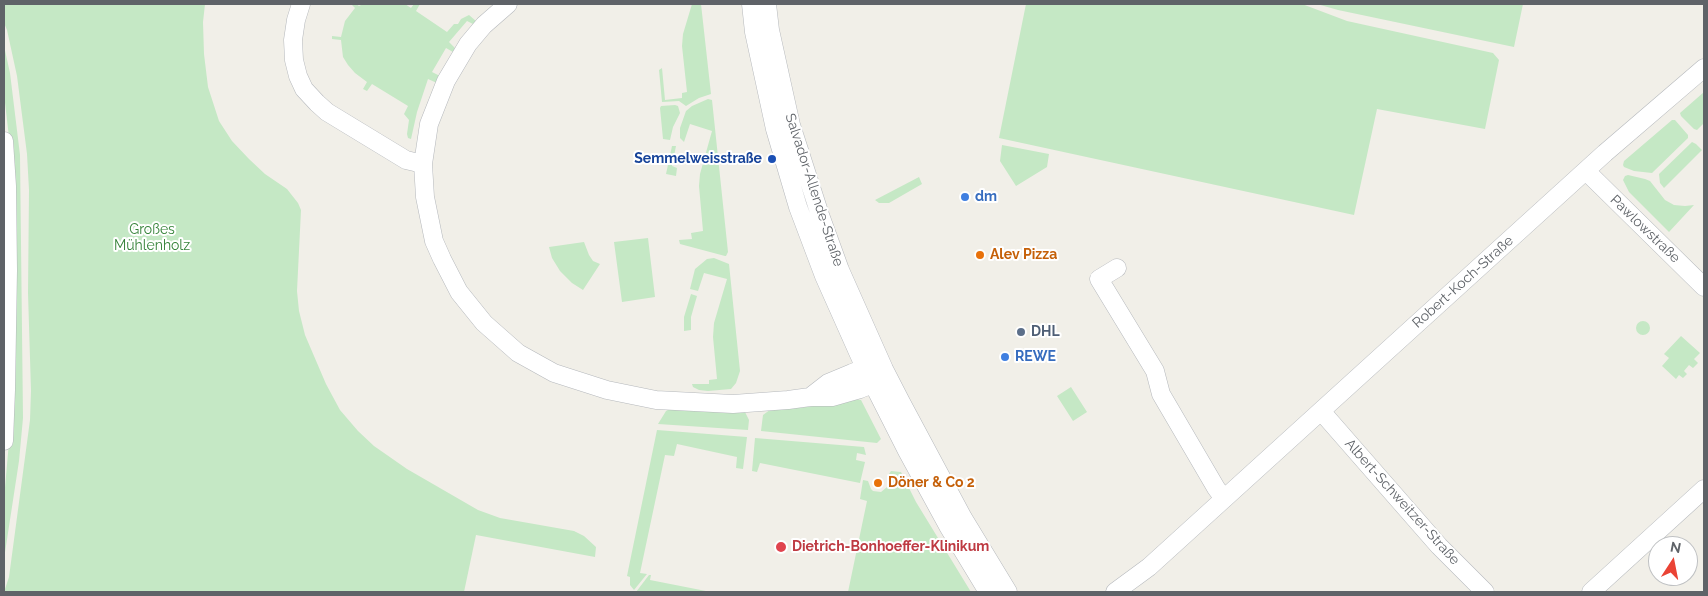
<!DOCTYPE html>
<meta charset="utf-8">
<style>
body{margin:0}
#map{position:relative;width:1708px;height:596px;overflow:hidden;background:#f1efe8;font-family:Raleway,sans-serif}
canvas{display:block}
.frame{position:absolute;inset:0;border:5px solid #5f6368;pointer-events:none}
.north{position:absolute;left:1648px;top:536px;width:50px;height:50px;box-sizing:border-box;background:#fff;border:1px solid #bfc1c3;border-radius:50%;rotate:11deg;font-size:14px;font-weight:700;line-height:20px;text-align:center;color:#5f6368}
.north::after{content:'';display:block;margin:auto;width:18px;height:22px;background:#ea4335;clip-path:polygon(50% 0,100% 100%,50% 72%,0 100%)}
</style>
<div id="map">
<canvas width="1708" height="596"></canvas>
<div class="frame"></div>
<div class="north">N</div>
</div>
<script>
const g = document.querySelector('canvas').getContext('2d');
g.lineJoin = 'round';
function paint(path, color) { g.fillStyle = color; g.fill(path, 'evenodd'); }
const poly = rows => new Path2D(rows.map(r => 'M' + r).join(''));
function trace(path, color, width, dash) { g.strokeStyle = color; g.lineWidth = width; g.lineCap = dash ? 'butt' : 'round'; g.setLineDash(dash || []); g.stroke(path); }
function label(font, color, halo, rows, align = 'center') {
  g.font = font + ' Raleway,sans-serif'; g.lineWidth = 4; g.setLineDash([]); g.textBaseline = 'middle'; g.strokeStyle = halo; g.fillStyle = color; for (const [text, x, y, turn = 0] of rows) {
    g.save(); g.translate(x, y); g.rotate((+turn || 0) * Math.PI / 180); g.textAlign = isNaN(turn) ? turn : align; if (halo) g.strokeText(text, 0, 0); g.fillText(text, 0, 0); g.restore();
  }
}
const green = poly([
 [4,4,205,4,203,22,204,54,208,87,219,121,232,141,249,159,265,174,287,189,298,203,301,210,297,291,299,311,305,335,326,384,340,410,358,431,374,446,407,469,478,510,500,518,574,531,584,536,596,547,595,557,476,535,464,592,4,592,9,577,30,420,31,391,28,293,29,190,27,154,17,76,7,30,4,23],
 [351,4,356,4,359,6,363,4,405,4,411,8,414,4,420,4,416,11,447,32,454,24,458,24,461,19,469,15,476,21,475,25,467,21,449,42,455,48,453,52,446,48,432,72,440,76,437,83,428,79,417,112,411,139,408,138,407,134,409,120,404,114,408,106,372,84,367,91,363,89,367,82,355,73,348,65,343,57,341,40,332,39,332,36,341,37,345,21,355,8],
 [692,4,701,4,711,94,699,98,686,106,679,101,662,102,659,70,662,68,665,100,682,98,682,93,687,92,682,46,683,34],
 [1026,4,1302,4,1347,21,1493,53,1499,60,1485,129,1377,109,1354,215,999,138],
 [1317,4,1523,4,1514,47,1338,10],
 [4,46,10,73,20,155,23,418,19,461,4,559,4,499,9,442,10,146,4,94],
 [1704,92,1704,123,1697,130,1694,129,1681,116,1680,113],
 [708,99,712,100,728,252,726,256,725,256,680,244,679,240,692,239,691,233,703,231,699,186,700,174,712,131,690,124,684,142,680,138,680,128,686,111,692,106],
 [675,105,678,106,680,113,673,127,670,140,663,139,660,108,661,106],
 [1672,120,1675,120,1688,135,1688,138,1652,173,1634,171,1624,167,1623,165,1624,161],
 [1692,142,1696,144,1702,150,1664,188,1660,183,1659,174],
 [1002,145,1049,154,1047,167,1016,186,1000,161],
 [672,146,676,146,672,166,677,168,676,176,666,174],
 [1628,175,1645,179,1650,181,1665,200,1674,205,1685,206,1694,205,1669,232,1629,192,1623,180,1625,176],
 [919,177,922,184,889,203,879,203,875,200],
 [648,238,655,297,622,302,614,242],
 [584,242,589,255,593,261,600,264,583,290,572,283,560,271,552,258,549,247],
 [714,258,729,264,740,371,736,383,731,389,708,391,699,390,693,387,692,384,709,384,709,380,717,379,713,337,714,323,727,279,704,273,698,291,690,289,695,269,707,259],
 [691,294,697,296,691,317,691,330,684,331,684,317],
 '1636 328a7 7 0 1 1 14 0a7 7 0 1 1-14 0Z',
 [1681,336,1700,353,1694,359,1698,363,1693,368,1689,365,1684,371,1687,374,1683,378,1679,375,1676,379,1662,366,1669,358,1664,354],
 [1071,387,1087,412,1073,421,1057,396],
 [854,399,861,400,881,439,877,443,761,431,763,415,771,409,807,407],
 [672,408,745,412,749,420,748,430,658,424,666,411],
 [657,430,747,437,743,469,736,468,737,457,677,444,674,456,665,455,640,573,647,574,634,590,630,585,630,577,627,576],
 [755,438,864,447,866,455,857,453,856,460,865,462,860,483,760,463,757,472,752,471],
 [891,471,901,472,916,502,971,592,848,592,867,501,860,499,863,480,868,481,871,489,873,491,881,492,887,487,887,477],
 [649,575,651,575,650,580,711,592,636,592]
]);
const minor = poly([
 [301,4,296,20,293,40,294,60,298,76,304,89,317,103,327,112,406,160,423,164],
 [508,4,484,25,468,44,446,81,429,124,423,164,425,197,434,241,442,259,459,292,484,323,518,353,554,373,607,390,656,400,733,404,788,400,810,397,832,397,860,389,873,384,884,369],
 [751,4,754,32,775,129,798,207,824,276,865,368,907,451,948,526,988,592],
 [767,4,770,30,791,125,820,215,840,270,884,369,901,402,963,518,1008,592],
 [4,141,7,186,8,270,6,390,4,441],
 [1586,171,1704,287],
 [1117,268,1099,279,1155,371,1161,394,1216,488,1224,499],
 [810,397,828,383,852,373,865,368,876,368],
 [1321,411,1439,546,1485,592],
 [1115,592,1149,567,1605,153,1704,68],
 [1591,592,1704,489]
]);
const markers = [
 [772,159,5,"#1a4fb4"],
 [965,197,5,"#3f7fe0"],
 [980,255,5,"#e8710a"],
 [1021,332,5,"#5c6f8a"],
 [1005,357,5,"#3f7fe0"],
 [878,483,5,"#e8710a"],
 [781,547,6,"#e0444e"]
];
const transitNames = [
 ["Semmelweisstraße",762,159]
];
const streetNames = [
 ["Salvador-Allende-Straße",814,190,72],
 ["Pawlowstraße",1645,229,44],
 ["Robert-Koch-Straße",1463,282,-42],
 ["Albert-Schweitzer-Straße",1402,502,48]
];
const shopNames = [
 ["dm",975,197],
 ["REWE",1015,357]
];
const parkNames = [
 ["Großes",152,230],
 ["Mühlenholz",152,246]
];
const foodNames = [
 ["Alev Pizza",990,255],
 ["Döner & Co 2",888,483]
];
const serviceNames = [
 ["DHL",1031,332]
];
const healthNames = [
 ["Dietrich-Bonhoeffer-Klinikum",792,547]
];
paint(green, '#c5e8c5');
trace(minor, '#b5b8bc', 19);
trace(minor, '#fff', 18);
for (const [x, y, r, color] of markers) { const dot = new Path2D(); dot.arc(x, y, r, 0, 2 * Math.PI); g.fillStyle = color; g.fill(dot); trace(dot, '#fff', 2); }
label('bold 14px', '#164399', '#fff', transitNames, 'right');
label('14px', '#5f6368', '#fff', streetNames);
label('bold 14px', '#366cbe', '#fff', shopNames, 'left');
label('14px', '#348238', '#fff', parkNames);
label('bold 14px', '#c56008', '#fff', foodNames, 'left');
label('bold 14px', '#4e5e75', '#fff', serviceNames, 'left');
label('bold 14px', '#be3a42', '#fff', healthNames, 'left');
</script>
